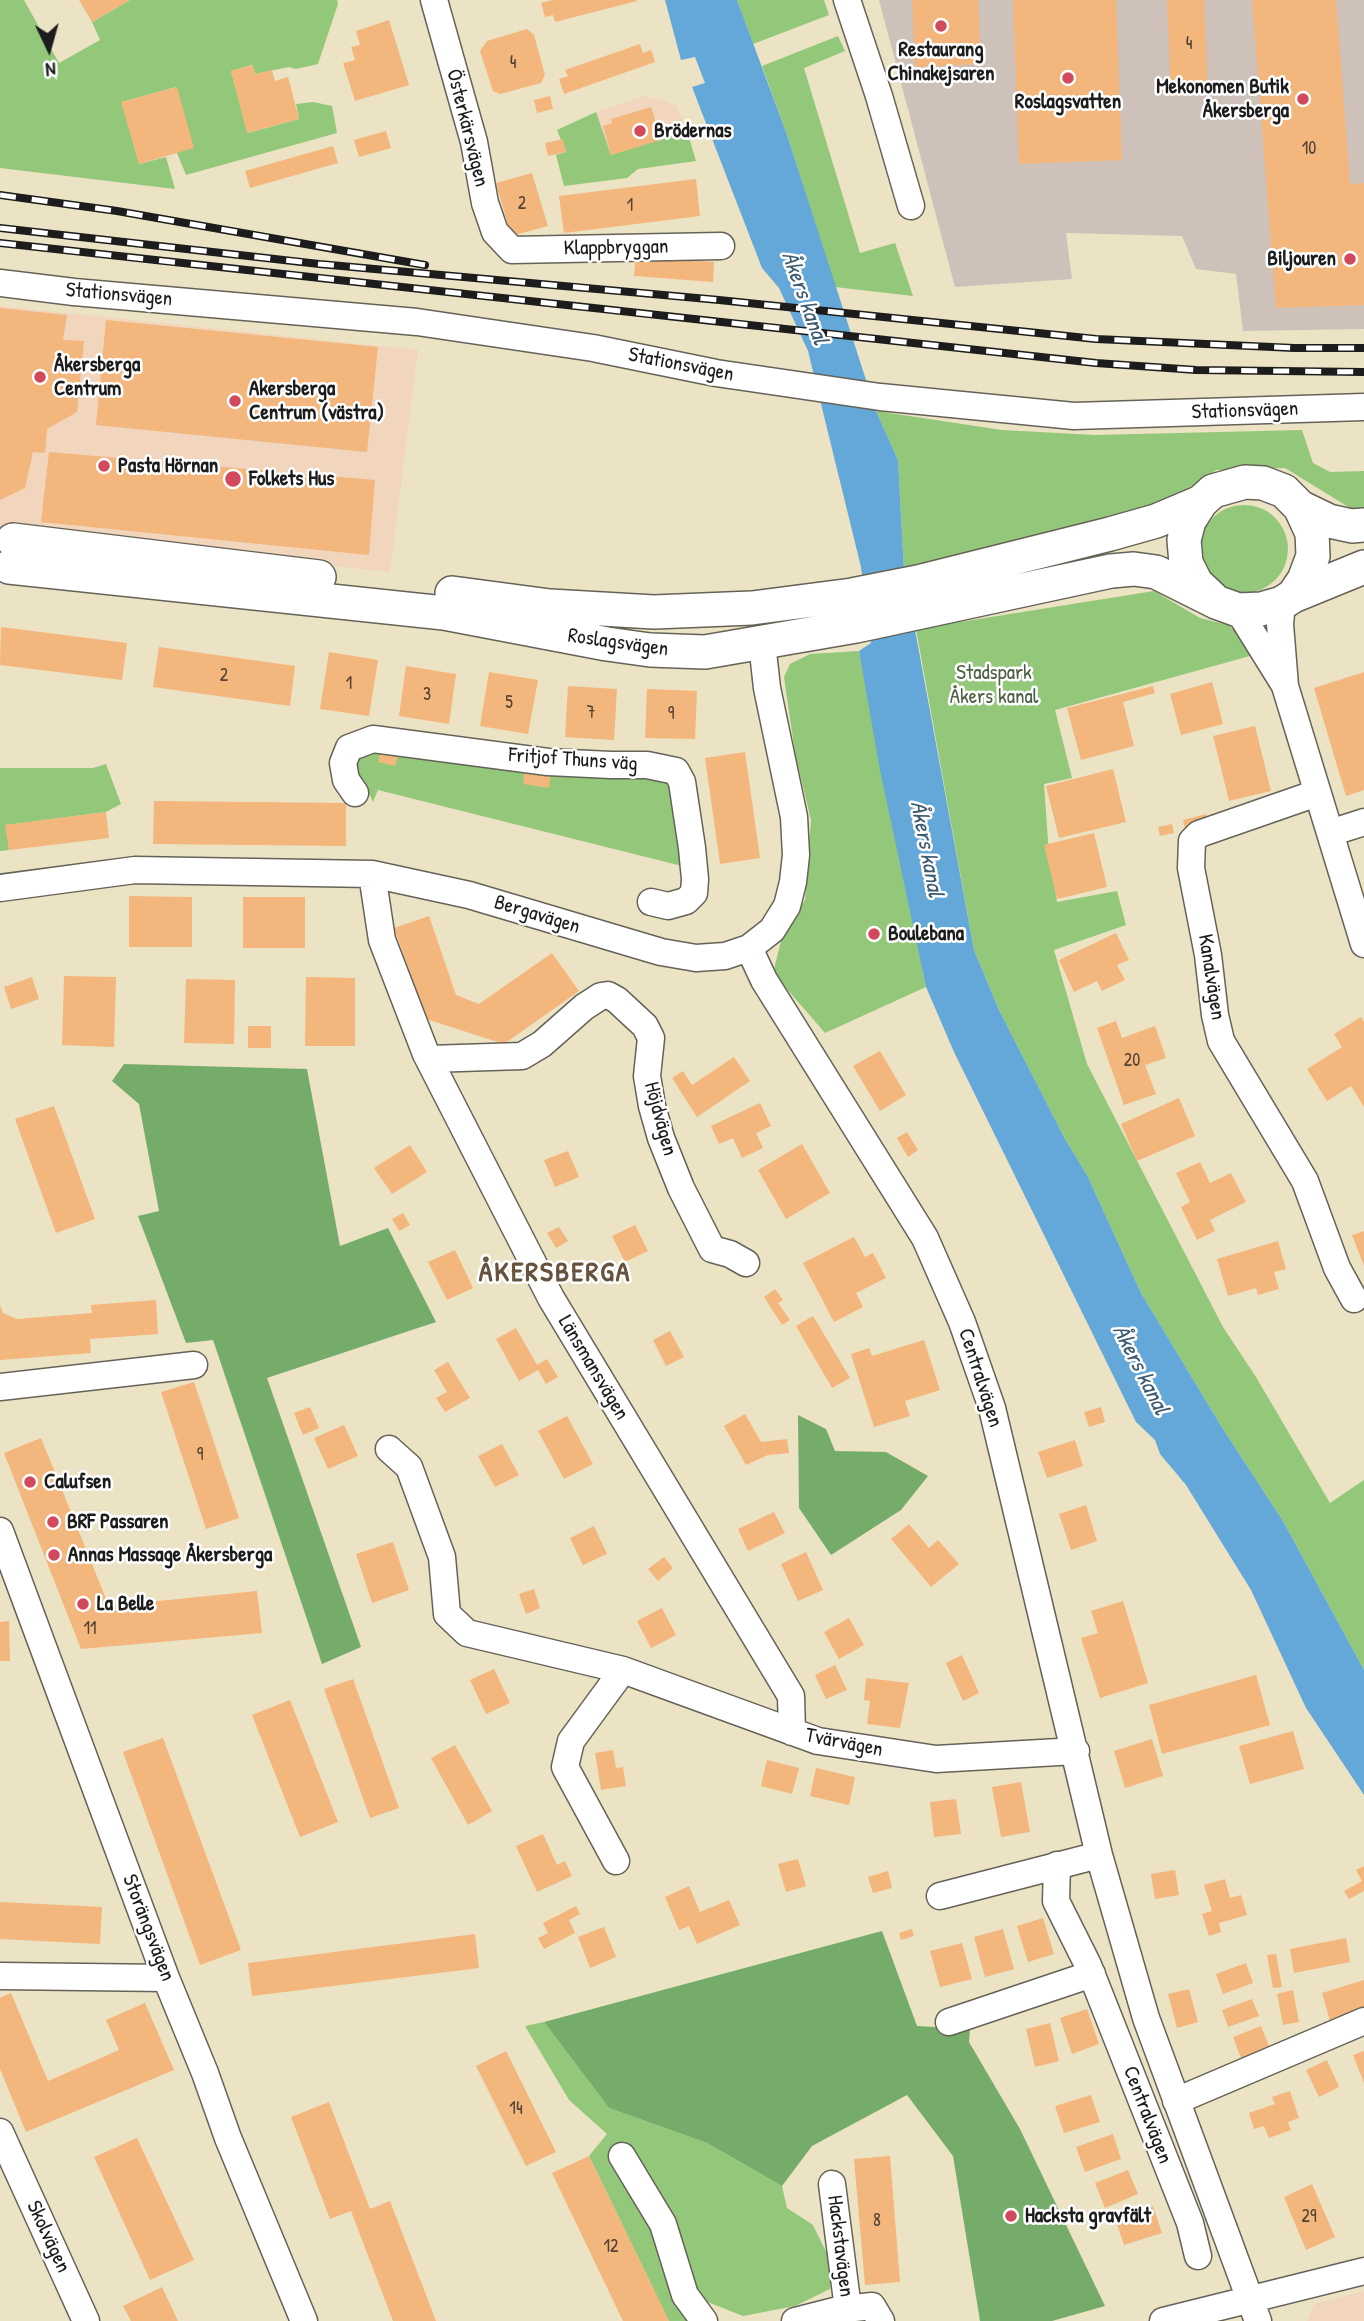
<!DOCTYPE html>
<meta charset="utf-8">
<style>
body{margin:0}
#map{position:relative;width:1364px;height:2321px;overflow:hidden;background:#ece3c4;font-family:"Patrick Hand",sans-serif}
canvas{display:block}
.north{position:absolute;left:14px;top:14px;width:70px;height:70px;-webkit-text-stroke:5px #fff;paint-order:stroke;rotate:175deg;font-size:19px;font-weight:700;line-height:28px;text-align:center;color:#1c1c1c}
.north::after{content:'';display:block;margin:auto;width:24px;height:32px;background:#1c1c1c;clip-path:polygon(50% 0,100% 100%,50% 72%,0 100%)}
</style>
<div id="map">
<canvas width="1364" height="2321"></canvas>
<div class="north">N</div>
</div>
<script>
const g = document.querySelector('canvas').getContext('2d');
g.lineJoin = 'round';
function paint(path, color) { g.fillStyle = color; g.fill(path, 'evenodd'); }
const poly = rows => new Path2D(rows.map(r => 'M' + r).join(''));
function trace(path, color, width, dash) { g.strokeStyle = color; g.lineWidth = width; g.lineCap = dash ? 'butt' : 'round'; g.setLineDash(dash || []); g.stroke(path); }
function label(font, color, halo, rows, align = 'center') {
  g.font = font + ' "Patrick Hand",sans-serif'; g.lineWidth = 5; g.setLineDash([]); g.textBaseline = 'middle'; g.strokeStyle = halo; g.fillStyle = color; for (const [text, x, y, turn = 0] of rows) {
    g.save(); g.translate(x, y); g.rotate((+turn || 0) * Math.PI / 180); g.textAlign = isNaN(turn) ? turn : align; if (halo) g.strokeText(text, 0, 0); g.fillText(text, 0, 0); g.restore();
  }
}
const built = poly([
 [644,96,676,105,687,130,611,155,596,112],
 [0,306,418,350,390,572,0,531],
 [1364,2291,1364,2321,1307,2321,1314,2304]
]);
const industrial = poly([
 [879,0,1364,0,1364,329,1243,331,1236,274,1196,269,1182,236,1066,233,1072,279,955,287]
]);
const green = poly([
 [0,0,24,0,59,63,100,40,92,22,130,0,337,0,338,4,318,64,296,69,289,67,255,74,252,65,231,71,248,133,299,119,296,104,313,102,332,106,337,133,186,175,177,153,176,87,122,102,139,164,166,157,175,189,0,168],
 [737,0,824,0,829,15,753,44],
 [838,36,845,51,804,68,860,253,895,243,913,296,835,287,786,132,762,66],
 [596,112,611,155,687,130,696,161,638,169,627,178,564,186,556,155,566,152,557,130],
 [876,411,1002,430,1095,435,1302,430,1313,463,1330,472,1364,471,1364,511,1355,511,1285,468,1216,470,1163,505,904,570,898,460],
 '1200 549a44 44 0 1 1 88 0a44 44 0 1 1-88 0Z',
 [1154,591,1200,618,1228,625,1239,635,1250,656,1055,710,1072,778,1044,784,1048,841,1057,902,1117,891,1126,925,1054,950,1087,1064,1223,1327,1256,1377,1330,1503,1364,1480,1364,1670,1283,1521,1223,1429,1141,1293,1087,1175,1065,1139,999,1010,974,950,916,629],
 [859,651,926,987,825,1033,773,973,783,933,805,900,811,820,795,753,784,677,790,664,810,654],
 [360,748,668,775,686,867,378,790,373,802,366,787,352,780],
 [106,764,121,804,106,812,6,825,9,850,0,851,0,768,93,768],
 [544,2022,609,2108,707,2143,782,2186,787,2208,813,2225,832,2264,830,2289,795,2306,743,2316,705,2301,689,2321,669,2321,589,2156,607,2134,569,2100,525,2026]
]);
const forest = poly([
 [124,1064,307,1069,340,1246,388,1228,436,1322,267,1378,361,1647,322,1664,213,1340,186,1343,138,1216,159,1211,139,1104,112,1081],
 [798,1415,826,1429,835,1451,886,1452,928,1476,901,1510,831,1555,799,1508],
 [882,1931,917,2026,970,2029,969,2042,1020,2129,1105,2306,1052,2321,980,2321,953,2156,907,2095,812,2146,782,2186,707,2143,609,2108,544,2022]
]);
const water = poly([
 [665,0,737,0,786,132,876,411,898,460,904,570,974,950,999,1010,1065,1139,1087,1175,1141,1293,1223,1429,1283,1521,1364,1670,1364,1795,1306,1708,1251,1590,1186,1485,1160,1454,1155,1440,1136,1422,954,1052,926,987,880,770,859,651,871,643,861,567,808,351,779,288,762,268,692,87,705,83,695,57,681,60]
]);
const building = poly([
 [79,0,130,0,92,22],
 [553,0,637,0,637,1,555,22,553,15,545,17,541,3],
 [912,0,978,0,981,64,915,67],
 [1013,0,1116,0,1122,160,1019,164],
 [1167,0,1204,0,1208,94,1171,96],
 [1252,0,1336,0,1350,184,1364,183,1364,305,1276,308],
 [389,20,409,85,355,101,343,63,355,60,351,47,360,45,356,31],
 [527,29,534,35,545,75,541,83,500,94,493,91,480,51,487,41],
 [640,44,643,53,651,50,655,62,564,94,559,79,568,76,565,70],
 [253,65,255,74,272,70,275,81,288,77,299,119,247,133,231,71],
 [177,87,194,148,139,164,121,102],
 [550,96,553,109,537,113,534,100],
 [651,107,661,140,611,155,603,126,612,123,611,119],
 [386,131,391,148,359,157,354,140],
 [563,139,566,152,548,156,545,143],
 [333,146,338,163,250,188,245,171],
 [532,173,548,226,511,236,496,183],
 [696,179,700,216,564,233,559,196],
 [636,256,714,262,713,282,634,276],
 [0,308,67,315,63,340,84,341,77,412,47,429,45,453,33,452,25,488,0,500],
 [106,320,378,347,367,452,96,425],
 [49,452,375,480,369,555,41,522],
 [1,627,127,643,122,680,0,665],
 [159,647,295,666,290,706,153,687],
 [329,652,378,660,369,716,320,709],
 [406,666,456,674,449,724,399,716],
 [489,672,538,680,528,734,480,726],
 [1364,672,1364,790,1346,796,1314,688],
 [1212,682,1223,724,1181,735,1170,694],
 [568,686,617,689,614,740,565,737],
 [1153,686,1155,693,1123,702,1134,746,1081,760,1067,708],
 [647,689,697,691,695,739,645,738],
 [1255,726,1271,791,1229,801,1213,736],
 [382,746,399,750,395,766,378,762],
 [745,752,760,858,720,864,705,758],
 [525,768,551,771,549,788,523,784],
 [1113,769,1126,822,1059,838,1046,786],
 [154,801,346,803,346,846,153,844],
 [106,812,109,838,9,850,5,825],
 [1206,814,1209,827,1186,833,1183,820],
 [1172,824,1174,833,1160,836,1158,827],
 [1094,833,1107,887,1057,899,1044,845],
 [129,896,192,897,192,947,129,947],
 [243,897,305,897,305,948,243,948],
 [429,916,456,995,479,1004,552,953,579,991,504,1044,426,1019,394,928],
 [1116,933,1129,960,1117,965,1125,980,1102,991,1097,981,1074,992,1059,960],
 [64,976,116,977,114,1047,62,1045],
 [32,977,39,999,11,1009,4,987],
 [306,977,355,978,355,1046,305,1046],
 [186,979,235,980,234,1044,184,1043],
 [1361,1017,1364,1022,1364,1107,1351,1086,1327,1101,1307,1069,1342,1047,1334,1034],
 [1116,1021,1122,1038,1155,1026,1166,1058,1145,1065,1156,1094,1124,1105,1097,1028],
 [248,1026,271,1026,271,1048,248,1048],
 [880,1051,906,1095,880,1111,853,1066],
 [734,1057,750,1081,697,1117,672,1078,683,1071,692,1085],
 [1179,1098,1195,1136,1137,1161,1121,1124],
 [760,1103,771,1126,756,1133,763,1148,742,1158,733,1138,719,1144,711,1126],
 [54,1106,95,1219,56,1233,15,1119],
 [907,1132,918,1150,908,1157,897,1138],
 [802,1144,830,1193,786,1219,758,1170],
 [410,1145,427,1172,392,1194,374,1168],
 [568,1151,579,1177,555,1187,544,1160],
 [1200,1162,1210,1183,1231,1173,1246,1202,1210,1220,1215,1231,1197,1240,1181,1207,1190,1202,1176,1173],
 [403,1213,410,1225,399,1231,392,1219],
 [635,1225,648,1251,625,1262,612,1236],
 [559,1227,568,1241,556,1248,547,1233],
 [1364,1231,1364,1266,1352,1235],
 [854,1237,865,1257,873,1253,886,1278,856,1293,863,1307,834,1322,803,1263],
 [1278,1241,1286,1269,1274,1272,1279,1289,1258,1295,1256,1288,1228,1296,1217,1259],
 [455,1250,473,1288,447,1300,428,1262],
 [775,1289,783,1300,778,1303,790,1320,782,1325,764,1297],
 [156,1300,158,1334,90,1339,91,1353,0,1360,0,1305,3,1313,17,1319,92,1313,91,1305],
 [813,1316,850,1378,832,1388,796,1326],
 [516,1328,537,1365,547,1359,558,1377,546,1384,538,1370,519,1381,496,1339],
 [670,1331,684,1357,666,1366,653,1340],
 [924,1340,940,1390,905,1401,910,1416,874,1427,851,1354,869,1348,872,1356],
 [448,1362,470,1398,445,1412,436,1398,447,1392,434,1370],
 [194,1382,239,1518,206,1529,161,1392],
 [310,1407,319,1428,303,1435,294,1413],
 [1101,1407,1105,1422,1089,1427,1084,1412],
 [745,1414,761,1442,787,1439,789,1453,768,1455,746,1465,724,1426],
 [567,1416,593,1464,564,1479,538,1431],
 [344,1425,358,1456,328,1469,314,1438],
 [41,1438,109,1606,257,1591,262,1633,81,1649,4,1453],
 [1075,1440,1083,1466,1047,1478,1038,1452],
 [502,1444,519,1475,495,1487,478,1456],
 [1086,1505,1097,1541,1071,1550,1059,1514],
 [774,1512,785,1533,748,1551,738,1529],
 [909,1524,929,1548,938,1540,959,1564,931,1587,891,1539],
 [594,1526,607,1554,583,1565,570,1538],
 [393,1542,409,1590,372,1603,356,1554],
 [806,1552,823,1590,798,1601,781,1564],
 [664,1557,673,1568,658,1581,648,1569],
 [534,1589,540,1608,526,1614,519,1594],
 [1123,1601,1148,1683,1100,1698,1081,1638,1098,1633,1091,1611],
 [662,1608,676,1635,651,1648,637,1621],
 [849,1618,864,1645,839,1659,824,1632],
 [9,1621,10,1661,0,1661,0,1622],
 [962,1655,979,1693,963,1701,946,1663],
 [835,1665,847,1690,826,1699,815,1675],
 [494,1669,510,1703,486,1714,470,1680],
 [1256,1675,1270,1725,1162,1754,1149,1705],
 [866,1678,909,1683,900,1728,867,1724,870,1701,864,1700],
 [353,1679,399,1808,370,1818,324,1689],
 [290,1700,338,1822,300,1837,252,1715],
 [1293,1731,1304,1769,1250,1784,1239,1746],
 [163,1738,241,1950,200,1965,123,1752],
 [1152,1739,1163,1776,1125,1788,1114,1751],
 [455,1745,492,1811,468,1825,431,1758],
 [613,1750,616,1768,623,1767,626,1786,601,1790,595,1753],
 [767,1760,799,1768,792,1794,761,1786],
 [816,1768,855,1777,849,1805,810,1796],
 [1021,1782,1030,1832,1001,1837,992,1787],
 [956,1799,961,1834,934,1837,930,1802],
 [543,1834,557,1865,565,1861,572,1876,537,1892,516,1846],
 [798,1859,806,1886,786,1892,778,1864],
 [1364,1866,1364,1891,1349,1899,1344,1891,1362,1881,1356,1870],
 [1175,1870,1179,1895,1155,1899,1151,1874],
 [888,1871,892,1888,873,1893,868,1877],
 [1225,1879,1230,1898,1241,1895,1247,1915,1219,1923,1221,1932,1209,1936,1202,1914,1212,1911,1204,1885],
 [689,1886,700,1912,729,1900,740,1925,697,1944,689,1926,679,1930,665,1897],
 [0,1902,102,1907,100,1944,0,1939],
 [576,1906,580,1914,569,1920,575,1933,544,1949,538,1938,548,1933,543,1923],
 [1043,1918,1054,1954,1028,1962,1017,1926],
 [604,1927,616,1957,590,1968,578,1937],
 [912,1929,914,1936,901,1940,899,1933],
 [1003,1929,1014,1969,985,1977,974,1937],
 [475,1934,479,1968,252,1996,248,1963],
 [1346,1938,1350,1962,1294,1973,1290,1949],
 [962,1943,972,1979,940,1987,930,1951],
 [1276,1954,1282,1987,1273,1988,1267,1955],
 [1246,1963,1253,1983,1223,1994,1216,1974],
 [1364,1980,1364,2010,1330,2021,1322,1993],
 [1189,1989,1198,2022,1177,2028,1168,1994],
 [1293,1990,1299,2022,1283,2025,1277,1994],
 [11,1993,48,2081,119,2050,106,2020,145,2003,174,2070,26,2132,0,2069,0,1998],
 [1252,1999,1259,2016,1228,2027,1222,2010],
 [1087,2009,1099,2044,1072,2054,1060,2018],
 [1050,2023,1059,2061,1035,2067,1026,2029],
 [1261,2026,1269,2046,1241,2058,1233,2037],
 [506,2051,556,2152,526,2166,476,2066],
 [1364,2051,1364,2083,1353,2055],
 [1327,2060,1339,2087,1319,2097,1306,2070],
 [1290,2091,1299,2118,1288,2122,1291,2130,1269,2138,1264,2126,1254,2129,1249,2113,1275,2104,1272,2097],
 [1091,2095,1100,2122,1064,2133,1055,2106],
 [329,2102,370,2209,390,2201,436,2321,393,2321,351,2211,330,2219,291,2117],
 [1113,2134,1121,2159,1085,2172,1076,2147],
 [137,2138,194,2260,150,2280,94,2157],
 [589,2156,669,2321,623,2321,552,2173],
 [890,2156,900,2282,865,2285,854,2159],
 [1128,2170,1138,2194,1105,2208,1095,2183],
 [1312,2184,1335,2237,1306,2250,1284,2197],
 [1153,2206,1162,2233,1124,2245,1115,2218],
 [162,2287,178,2321,131,2321,123,2306]
]);
const minor = poly([
 [434,0,474,142,485,203,495,232,512,250,721,246],
 [847,0,879,96,911,206],
 [0,283,74,292,417,322,593,348,716,373,880,397,1074,416,1364,407],
 [1282,603,1280,624,1285,686,1364,944],
 [1238,610,1284,684],
 [355,793,346,780,343,763,349,748,373,739,548,762,611,765,647,765,676,771,682,782,692,848,695,879,694,893,686,901,668,906,651,902],
 [1317,793,1199,834,1192,841,1191,868,1208,955,1215,1015,1221,1041,1305,1181,1337,1268,1354,1299],
 [1330,833,1364,822],
 [372,874,382,940,426,1054,551,1298,791,1696,792,1732],
 [0,888,135,870,372,874,469,895,661,952,696,958,725,956,749,948,772,930,787,906,793,882,796,855,794,817,767,688,762,643],
 [749,948,764,980,925,1238,962,1322,992,1408,1099,1855,1146,2018,1258,2321],
 [429,1059,522,1056,542,1044,584,1007,601,996,608,995,617,1000,645,1026,651,1038,647,1076,652,1106,661,1138,681,1188,712,1249,730,1254,746,1263],
 [0,1387,194,1365],
 [389,1449,409,1467,442,1557,447,1614,467,1633,623,1670,818,1741,936,1759,1076,1751],
 [0,1531,166,1978,205,2073,228,2138,304,2321],
 [616,1861,565,1767,571,1741,623,1670],
 [1057,1865,1056,1901,1088,1965,1190,2223,1198,2256],
 [940,1896,1099,1855],
 [0,1976,166,1978],
 [949,2022,1092,1974],
 [1176,2101,1364,2021],
 [0,2132,86,2321],
 [622,2156,663,2224,685,2295,704,2321],
 [832,2184,848,2309],
 [795,2321,838,2310,872,2306,881,2321],
 [1163,2321,1364,2271]
]);
const major = poly([
 [13,540,319,577],
 [9,567,444,613,607,644,650,650,705,652,856,626,1111,571,1134,569,1156,572,1216,602,1238,610,1261,609,1282,603,1293,596,1364,567],
 [452,593,550,606,654,612,752,608,852,595,918,582,1110,534,1156,521,1201,502],
 [1293,596,1304,580,1313,556,1312,533,1300,507],
 [1212,598,1196,583,1186,563,1184,540,1189,521,1201,502,1213,491,1245,482,1263,483,1284,491,1300,507,1329,521,1352,526,1364,525]
]);
const rail = poly([
 [0,195,117,211,425,265],
 [0,228,319,264,719,300,1096,339,1294,348,1364,348],
 [0,243,1096,363,1196,370,1364,372]
]);
const markers = [
 [941,26,7,"#d1495b"],
 [1068,78,7,"#d1495b"],
 [1303,99,7,"#d1495b"],
 [640,131,7,"#d1495b"],
 [1350,259,7,"#d1495b"],
 [40,377,7,"#d1495b"],
 [235,401,7,"#d1495b"],
 [104,466,7,"#d1495b"],
 [233,479,9,"#d1495b"],
 [874,934,7,"#d1495b"],
 [30,1482,7,"#d1495b"],
 [53,1522,7,"#d1495b"],
 [54,1555,7,"#d1495b"],
 [83,1604,7,"#d1495b"],
 [1011,2216,7,"#d1495b"]
];
const numberNames = [
 ["4",1189,44],
 ["4",513,63],
 ["10",1309,149],
 ["2",522,204],
 ["1",630,206],
 ["2",224,676],
 ["1",349,684],
 ["3",427,695],
 ["5",509,703],
 ["7",591,713],
 ["9",671,714],
 ["20",1132,1061],
 ["9",200,1455],
 ["11",90,1629],
 ["14",516,2109],
 ["29",1309,2217],
 ["8",877,2221],
 ["12",611,2247]
];
const poiNames = [
 ["Restaurang",941,50,"center"],
 ["Chinakejsaren",941,74,"center"],
 ["Mekonomen Butik",1289,87,"right"],
 ["Åkersberga",1289,111,"right"],
 ["Roslagsvatten",1068,102,"center"],
 ["Brödernas",654,131],
 ["Biljouren",1336,259,"right"],
 ["Åkersberga",54,365],
 ["Centrum",54,389],
 ["Akersberga",249,389],
 ["Centrum (västra)",249,413],
 ["Pasta Hörnan",118,466],
 ["Folkets Hus",249,479],
 ["Boulebana",888,934],
 ["Calufsen",44,1482],
 ["BRF Passaren",67,1522],
 ["Annas Massage Åkersberga",68,1555],
 ["La Belle",97,1604],
 ["Hacksta gravfält",1025,2216]
];
const streetNames = [
 ["Österkärsvägen",467,128,76],
 ["Klappbryggan",616,248,-1],
 ["Stationsvägen",119,295,5],
 ["Stationsvägen",681,365,11],
 ["Stationsvägen",1245,411,-2],
 ["Roslagsvägen",618,643,8],
 ["Fritjof Thuns väg",573,760,4],
 ["Bergavägen",537,915,17],
 ["Kanalvägen",1211,977,81],
 ["Höjdvägen",660,1119,75],
 ["Länsmansvägen",593,1368,59],
 ["Centralvägen",980,1378,72],
 ["Tvärvägen",844,1743,11],
 ["Storängsvägen",148,1928,69],
 ["Centralvägen",1147,2115,69],
 ["Skolvägen",48,2237,65],
 ["Hackstavägen",840,2246,83]
];
const parkNames = [
 ["Stadspark",994,673],
 ["Åkers kanal",994,697]
];
const waterNames = [
 ["Åkers kanal",804,298,70],
 ["Åkers kanal",926,849,79],
 ["Åkers kanal",1140,1370,63]
];
const districtNames = [
 ["ÅKERSBERGA",555,1274]
];
paint(built, '#f1d5bd');
paint(industrial, '#cec1ba');
paint(green, '#93c87a');
paint(forest, '#76ac6a');
paint(water, '#64a8d9');
paint(building, '#f3b67c');
trace(minor, '#656257', 29);
trace(major, '#656257', 36);
trace(minor, '#fff', 26);
trace(major, '#fff', 33);
trace(rail, '#1c1c1c', 8);
trace(rail, '#fff', 5, [16]);
for (const [x, y, r, color] of markers) { const dot = new Path2D(); dot.arc(x, y, r, 0, 2 * Math.PI); g.fillStyle = color; g.fill(dot); trace(dot, '#fff', 2.5); }
label('18px', '#524234', null, numberNames);
label('bold 21px', '#1c1c1c', '#fff', poiNames, 'left');
label('21px', '#1c1c1c', '#fff', streetNames);
label('21px', '#4c6142', '#fff', parkNames);
label('italic 23px', '#3c5b71', '#fff', waterNames);
g.letterSpacing = '2px';
label('bold 28px', '#67523e', '#fff', districtNames);
g.letterSpacing = '0px';
</script>
